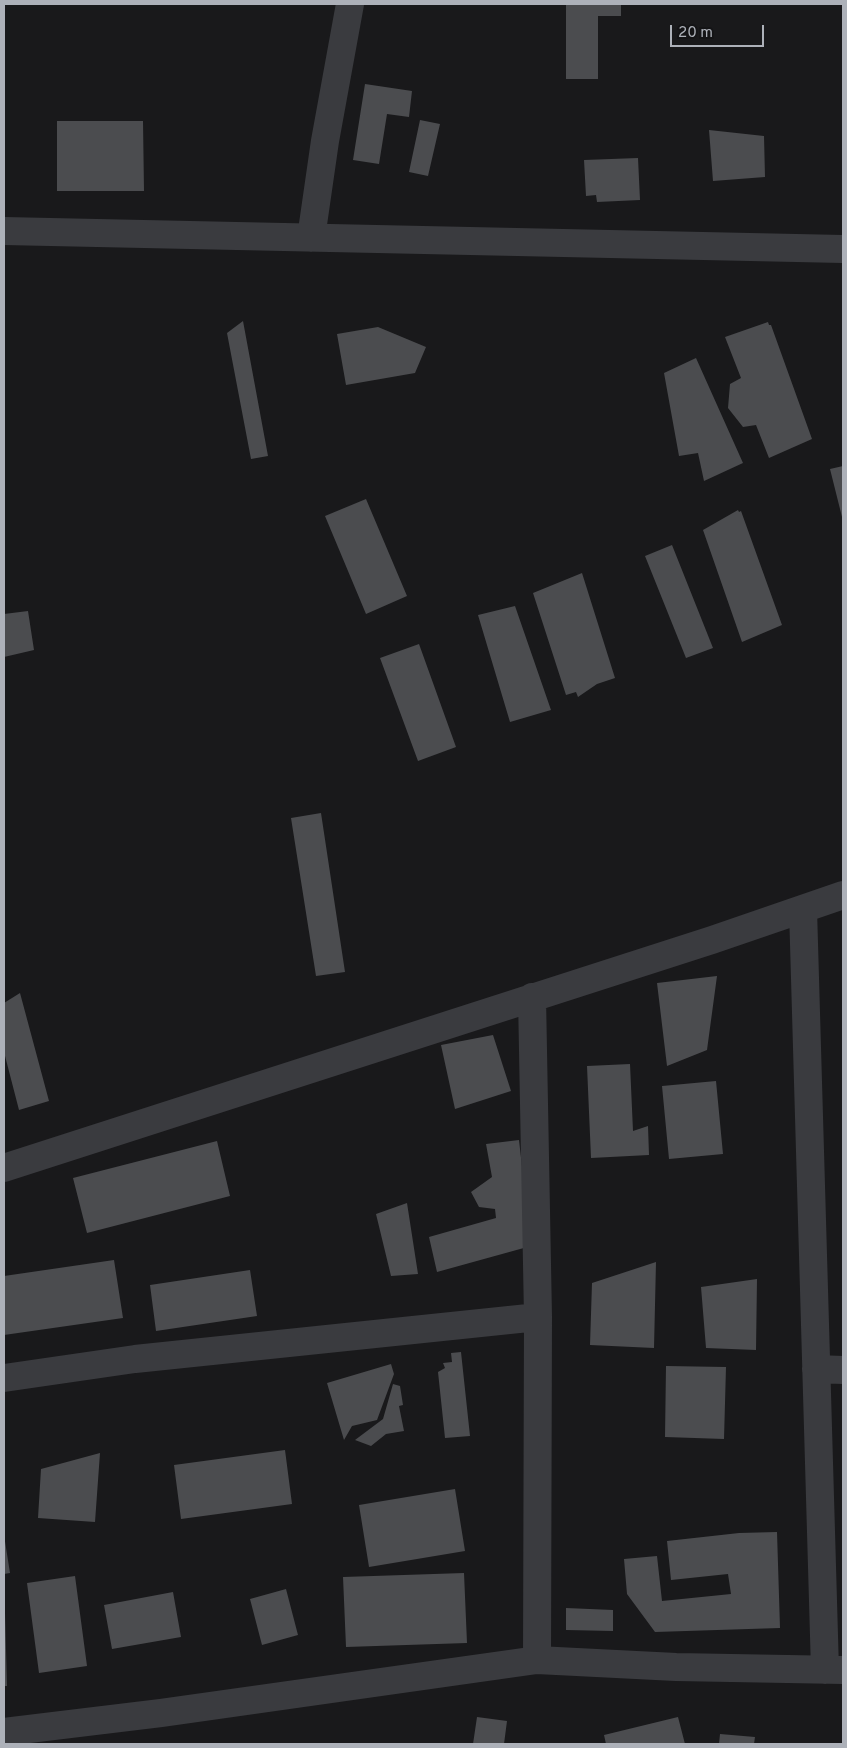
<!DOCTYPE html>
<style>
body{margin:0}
#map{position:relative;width:847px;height:1748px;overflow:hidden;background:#19191b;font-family:Overpass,sans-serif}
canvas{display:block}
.frame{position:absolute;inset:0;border:5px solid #adb1b9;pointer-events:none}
.scale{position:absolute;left:670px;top:25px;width:94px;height:22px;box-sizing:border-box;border:2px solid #adb1b9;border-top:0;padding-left:6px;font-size:15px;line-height:18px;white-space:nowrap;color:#adb1b9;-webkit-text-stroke:4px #141416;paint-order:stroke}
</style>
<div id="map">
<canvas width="847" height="1748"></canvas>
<div class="frame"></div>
<div class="scale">20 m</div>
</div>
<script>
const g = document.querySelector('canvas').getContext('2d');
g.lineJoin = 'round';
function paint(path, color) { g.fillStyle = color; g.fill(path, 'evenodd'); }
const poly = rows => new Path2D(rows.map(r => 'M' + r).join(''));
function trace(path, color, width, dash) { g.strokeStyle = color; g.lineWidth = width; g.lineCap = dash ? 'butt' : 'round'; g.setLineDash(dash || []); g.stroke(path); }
const building = poly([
 [566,4,621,4,621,16,598,16,598,79,566,79],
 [365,84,412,91,409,117,387,114,379,164,353,160],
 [420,120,440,124,428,176,409,172],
 [57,121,143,121,144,191,57,191],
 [709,130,764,136,765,177,713,181],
 [638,158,640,200,597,202,596,195,586,196,584,160],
 [243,321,268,456,251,459,227,333],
 [768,322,769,325,771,325,812,439,769,458,756,425,743,427,728,408,730,384,741,378,725,337],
 [378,327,426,347,415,373,346,385,337,334],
 [696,358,743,463,704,481,698,453,679,456,664,373],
 [843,466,843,521,830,469],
 [366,499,407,596,366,614,325,516],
 [738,510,739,512,741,511,782,625,742,642,703,530],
 [672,545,713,648,686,658,645,556],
 [582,573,615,678,597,684,578,697,576,692,566,695,533,593],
 [515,606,551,710,510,722,478,615],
 [28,611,34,650,4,657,4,614],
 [419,644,456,747,418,761,380,658],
 [321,813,345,972,316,976,291,818],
 [717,976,707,1050,667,1066,657,983],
 [20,993,49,1101,19,1110,4,1052,4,1003],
 [493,1035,511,1091,455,1109,441,1045],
 [630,1064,633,1131,648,1126,649,1155,591,1158,587,1066],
 [716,1081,723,1154,669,1159,662,1086],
 [519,1140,531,1246,437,1272,429,1237,496,1218,495,1209,479,1207,471,1192,492,1177,486,1144],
 [217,1141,230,1196,87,1233,73,1178],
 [407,1203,418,1274,391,1276,376,1214],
 [114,1260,123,1318,4,1335,4,1276],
 [656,1262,654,1348,590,1345,592,1283],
 [250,1270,257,1316,156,1331,150,1285],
 [757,1279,756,1350,706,1348,701,1287],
 [461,1352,470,1436,445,1438,438,1372,445,1368,443,1363,452,1362,451,1353],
 [391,1364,394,1374,377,1420,352,1426,344,1440,327,1383],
 [666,1366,726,1367,724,1439,665,1437],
 [393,1384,400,1386,403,1405,399,1406,404,1431,386,1434,371,1446,355,1440,383,1419],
 [285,1450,292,1504,181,1519,174,1465],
 [100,1453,95,1522,38,1518,41,1469],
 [455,1489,465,1551,369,1567,359,1505],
 [777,1532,780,1628,655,1632,627,1594,624,1559,657,1556,662,1601,731,1594,728,1574,671,1580,667,1541,739,1533],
 [4,1535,10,1573,4,1574],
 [464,1573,467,1643,346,1647,343,1577],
 [75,1576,87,1666,39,1673,27,1583],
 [286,1589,298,1635,262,1645,250,1599],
 [173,1592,181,1637,112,1649,104,1605],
 [566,1608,613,1610,613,1631,566,1630],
 [4,1613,5,1613,7,1686,4,1686],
 [477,1717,507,1721,504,1744,473,1744],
 [678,1717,685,1744,606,1744,604,1735],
 [720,1734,755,1737,754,1744,719,1744]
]);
const minor = poly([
 [4,231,843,249],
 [311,238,325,141,350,4],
 [803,909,825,1670],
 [532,997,538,1317,537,1660],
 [4,1168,712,940,843,895],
 [816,1369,843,1370],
 [4,1378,135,1359,538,1317],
 [4,1732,161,1713,537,1660,676,1667,843,1670]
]);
paint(building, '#4b4c4f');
trace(minor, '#3a3b3f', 28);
</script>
